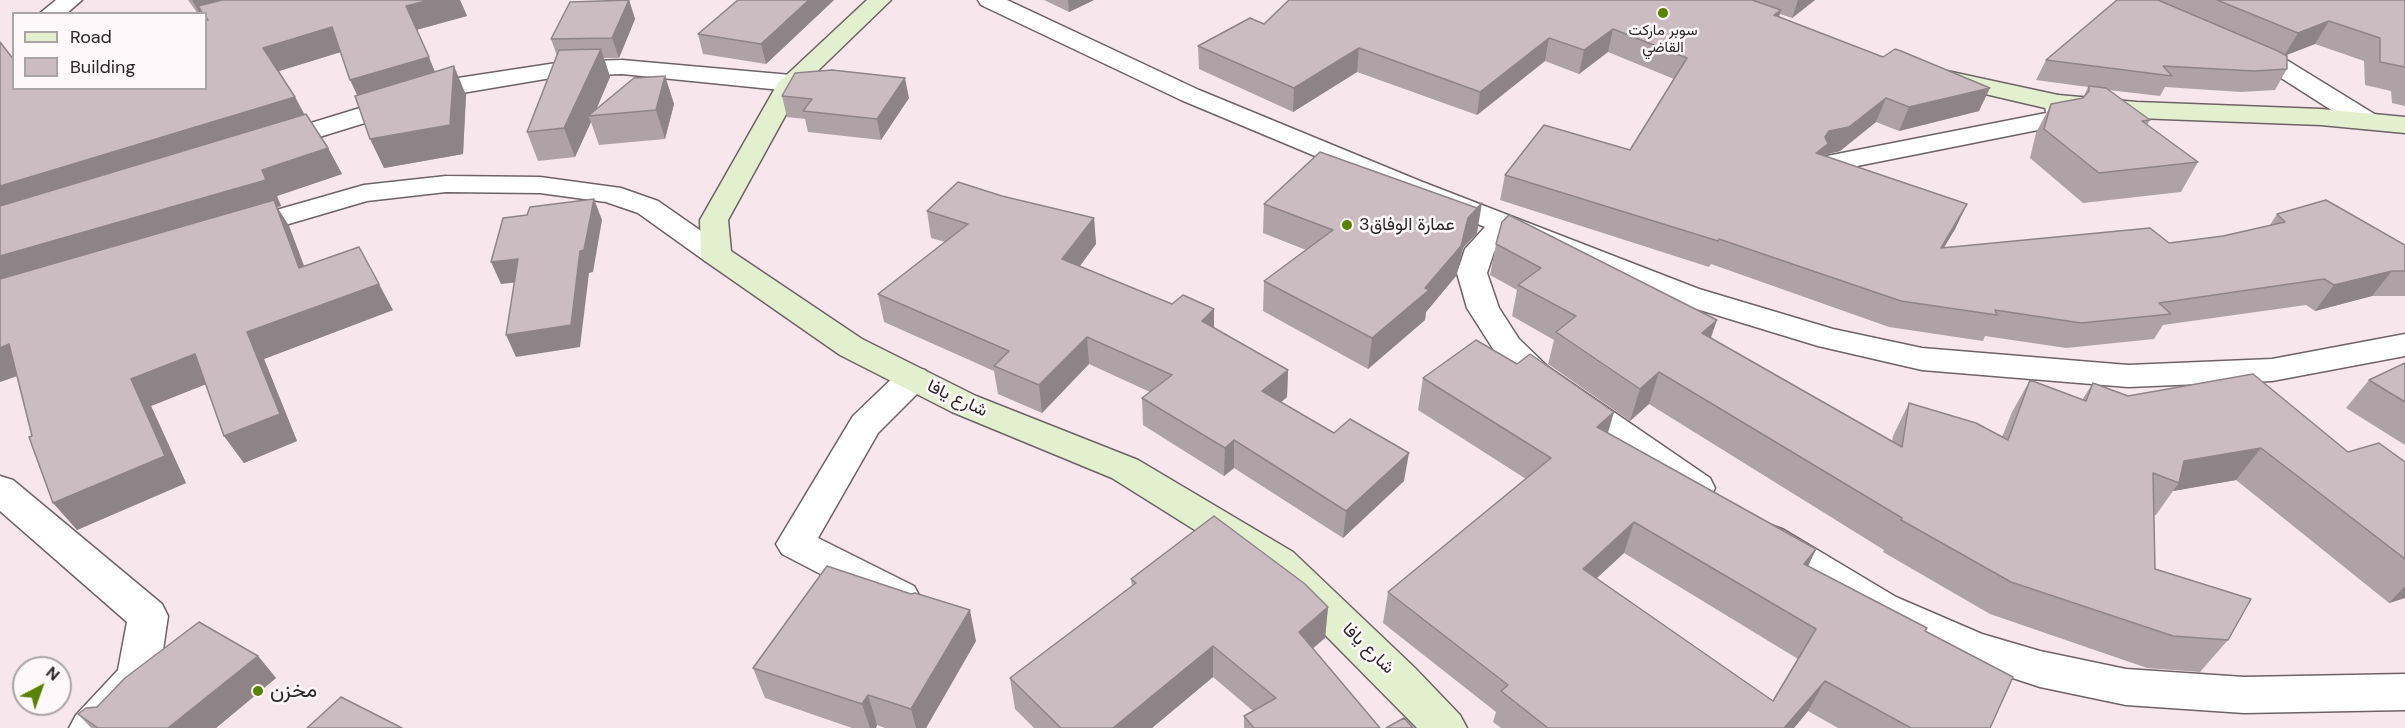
<!DOCTYPE html>
<meta charset="utf-8">
<style>
body{margin:0}
#map{position:relative;width:2405px;height:728px;overflow:hidden;background:#f7e7ed;font-family:"DM Sans",sans-serif}
canvas{display:block}
.legend{position:absolute;left:12px;top:12px;width:195px;height:78px;box-sizing:border-box;background:#fef8fa;border:2px solid #aaa4a6;margin:0;padding:8px 10px;list-style:none;font-size:18px;color:#2c2628}
.legend li{display:flex;align-items:center;gap:12px;height:30px}
.legend b{width:30px;border:2px solid #aaa4a6}
.north{position:absolute;left:12px;top:656px;width:60px;height:60px;box-sizing:border-box;background:#fef8fa;border:2px solid #aaa4a6;border-radius:50%;rotate:41deg;font-size:16px;font-weight:700;line-height:24px;text-align:center;color:#2c2628}
.north::after{content:'';display:block;margin:auto;width:21px;height:27px;background:#598102;clip-path:polygon(50% 0,100% 100%,50% 72%,0 100%)}
</style>
<div id="map">
<canvas width="2405" height="728"></canvas>
<ul class="legend">
<li><b style="height:8px;background:#e3f0d0"></b>Road</li>
<li><b style="height:16px;background:#cbbcc2"></b>Building</li>
</ul>
<div class="north">N</div>
</div>
<script>
const g = document.querySelector('canvas').getContext('2d');
g.lineJoin = 'round';
const poly = rows => new Path2D(rows.map(r => 'M' + r).join(''));
function trace(path, color, width, dash) { g.strokeStyle = color; g.lineWidth = width; g.lineCap = dash ? 'butt' : 'round'; g.setLineDash(dash || []); g.stroke(path); }
function paint(path, color) { g.fillStyle = color; g.fill(path, 'evenodd'); }
function label(font, color, halo, rows, align = 'center') {
  g.font = font + ' "DM Sans",Vazirmatn,sans-serif'; g.lineWidth = 5; g.setLineDash([]); g.textBaseline = 'middle'; g.strokeStyle = halo; g.fillStyle = color; for (const [text, x, y, turn = 0] of rows) {
    g.save(); g.translate(x, y); g.rotate((+turn || 0) * Math.PI / 180); g.textAlign = isNaN(turn) ? turn : align; if (halo) g.strokeText(text, 0, 0); g.fillText(text, 0, 0); g.restore();
  }
}
const street = poly([
 [56,0,82,0,66,14,39,14,56,0],
 [978,0,1007,0,1199,90,1420,181,1699,289,1833,329,1922,348,2128,365,2272,359,2405,334,2405,356,2272,381,2128,387,1922,370,1818,346,1677,303,1509,236,1494,252,1487,273,1499,308,1519,339,1548,367,1710,478,1715,488,1710,498,1697,501,1684,498,1524,383,1497,355,1467,308,1457,273,1465,249,1485,227,1181,100,981,5,978,0],
 [2247,44,2285,59,2376,115,2380,121,2376,127,2367,129,2358,127,2267,69,2238,56,2235,51,2238,46,2247,44],
 [622,60,791,75,800,78,804,83,800,88,791,91,622,74,563,76,462,93,274,151,265,149,261,143,265,137,458,78,563,62,622,60],
 [2058,95,2067,98,2071,103,2072,118,2068,124,1832,171,1822,169,1818,163,1822,157,1832,155,2046,113,2045,103,2049,98,2058,95],
 [446,176,540,177,621,188,658,201,727,249,731,255,727,261,716,264,705,261,638,213,606,202,540,193,446,192,367,201,241,238,231,235,226,229,231,223,364,185,446,176],
 [913,367,925,370,930,378,925,386,878,433,818,538,914,586,920,597,914,608,900,613,886,608,782,554,776,544,853,416,901,370,913,367],
 [0,476,13,480,162,604,168,616,159,677,153,690,118,728,69,728,76,715,118,670,127,622,0,511,0,476],
 [1771,525,1784,530,1896,597,1982,634,2040,651,2126,669,2244,677,2405,674,2405,710,2244,713,2126,705,2040,687,1958,660,1868,619,1758,550,1752,540,1758,530,1771,525]
]);
const secondary = poly([
 [867,0,891,0,801,87,728,220,731,251,862,339,976,396,1138,460,1293,552,1415,668,1460,715,1467,728,1417,728,1265,574,1112,478,952,412,840,355,705,261,701,255,700,220,778,83,867,0],
 [1947,71,2058,95,2137,102,2321,109,2405,117,2405,133,2321,125,2137,118,2058,111,1938,83,1935,78,1938,73,1947,71]
]);
const wall = poly([
 [188,0,460,0,467,16,416,30,435,72,466,95,463,154,384,168,341,52,279,71,295,97,305,115,328,148,342,174,277,196,281,206,277,207,289,226,304,266,393,310,264,359,297,441,244,463,224,436,206,384,151,406,186,483,77,530,32,436,17,376,0,382,0,42,14,88,206,21,206,14,198,14],
 [629,0,635,19,619,58,604,58,610,77,596,109,665,76,674,104,665,139,599,145,591,122,575,157,538,161,527,132,557,56,551,39],
 [834,0,766,64,703,54,698,34],
 [1044,0,1094,0,1069,12],
 [1289,0,1815,0,1792,18,1780,14,1779,16,1979,111,1899,131,1876,122,1840,151,1823,155,1967,204,1955,229,1944,247,2169,243,2223,236,2270,225,2277,214,2405,245,2405,296,2372,296,2315,311,2306,305,2163,325,2154,339,2066,348,1985,336,1983,341,1889,327,1711,264,1709,267,1500,200,1505,175,1630,150,1674,79,1608,52,1579,74,1545,61,1477,115,1357,72,1293,112,1199,69,1198,46,1264,24],
 [2159,0,2405,0,2405,106,2392,103,2391,91,2365,85,2364,61,2315,44,2286,55,2287,69,2275,90,2241,92,2165,87,2160,96,2108,90,2150,120,2147,125,2198,162,2181,192,2083,203,2030,158,2036,133,2051,104,2083,98,2088,87,2036,80,2046,60],
 [782,96,909,98,881,140,808,132,805,119,787,117],
 [1002,196,1094,218,1096,244,1080,266,1214,328,1288,370,1287,397,1281,402,1404,481,1343,538,1234,468,1224,476,1143,425,1142,398,1150,392,1089,364,1042,413,998,394,994,371,884,322,878,294,945,242,931,238,927,211],
 [1264,204,1477,233,1463,248,1456,276,1426,312,1425,320,1368,369,1263,311,1264,281,1306,250,1263,233],
 [1496,244,1711,338,1892,442,1893,436,1909,403,2002,437,2012,412,2030,380,2082,400,2093,383,2128,396,2348,452,2405,462,2405,598,2389,603,2236,480,2173,491,2156,515,2154,515,2155,569,2228,640,2200,672,2147,668,1990,614,1883,552,1884,550,1649,404,1630,421,1548,364,1554,340,1512,316,1517,290,1490,275],
 [2405,363,2405,445,2346,408,2369,380],
 [1423,378,1608,433,1816,549,1808,566,1925,631,1990,728,1838,728,1808,711,1794,728,1501,728,1493,722,1496,712,1383,623,1388,592,1526,479,1418,410],
 [1624,553,1798,659,1773,701,1597,578],
 [1131,579,1328,607,1325,638,1313,648,1380,728,1244,728,1244,716,1253,711,1213,677,1152,728,1034,728,1015,709,1010,678,1132,586],
 [976,641,926,728,885,728,877,725,876,728,852,728,765,698,753,668],
 [258,656,276,678,216,728,91,728,78,714]
]);
const shadedWall = poly([
 [192,0,251,0,198,6,202,14,200,14],
 [430,0,460,0,467,16,416,30,406,6],
 [629,0,635,19,619,58,612,38],
 [809,0,834,0,766,64,761,44],
 [1068,0,1094,0,1069,12],
 [1798,0,1815,0,1792,18],
 [1781,10,1774,32,1774,15],
 [2329,21,2315,44,2284,56,2298,33],
 [332,27,344,51,276,72,263,48],
 [1613,29,1608,52,1579,74,1584,50],
 [1549,38,1545,61,1477,115,1480,92],
 [1359,48,1357,72,1293,112,1294,88],
 [601,49,610,77,594,115,588,116,591,122,575,157,564,128],
 [429,57,439,82,362,105,350,80],
 [454,66,466,95,463,154,384,168,370,139],
 [665,76,674,104,665,139,656,110],
 [905,78,909,98,881,140,877,119],
 [1990,88,1979,111,1899,131,1909,107],
 [295,97,308,122,0,217,0,186],
 [1886,98,1876,122,1840,151,1824,155,1816,153,1829,131],
 [328,148,342,174,277,196,281,206,277,207,289,226,315,295,0,288,0,256],
 [594,199,602,220,593,272,589,273,580,347,516,357,506,335,580,251],
 [1482,203,1477,233,1463,248,1456,276,1426,312,1425,320,1368,369,1372,338,1425,288,1468,218],
 [1967,204,1955,229,1929,273,1941,248],
 [1094,218,1096,244,1065,286,1062,259],
 [518,259,528,281,501,284,491,262],
 [2392,271,2372,296,2315,311,2334,285],
 [379,284,393,310,264,359,297,441,244,463,224,436,247,332],
 [1214,309,1214,336,1202,321],
 [1717,320,1706,352,1702,333],
 [1087,337,1089,364,1042,413,1039,385],
 [9,344,31,371,0,382,0,348],
 [195,354,214,381,151,406,186,483,77,530,53,503,131,379],
 [1288,370,1287,397,1261,419,1262,391],
 [1659,372,1649,404,1630,421,1640,389],
 [1614,412,1605,443,1597,427],
 [1234,440,1234,468,1224,476,1225,448],
 [2261,448,2236,480,2173,491,2179,483,2184,461],
 [1409,453,1404,481,1343,538,1346,511],
 [1634,522,1624,553,1573,600,1583,569],
 [1816,549,1801,581,1804,564],
 [2405,586,2405,598,2389,603],
 [1328,607,1325,638,1296,663,1299,632],
 [970,610,976,641,926,728,916,728,911,709],
 [1213,646,1213,677,1152,728,1113,728],
 [258,656,276,678,216,728,168,728],
 [1825,681,1808,711,1794,728,1784,728],
 [868,695,877,725,876,728,870,728,862,704]
]);
const building = poly([
 [222,0,430,0,406,6,429,57,350,80,332,27,263,48,295,97,0,186,0,42,14,60,14,88,206,88,206,21,208,20,206,17,206,14,203,14,198,6,222,0],
 [629,0,612,38,551,39,570,2,629,0],
 [738,0,809,0,761,44,698,34,738,0],
 [1289,0,1752,0,1781,10,1774,15,1883,57,1895,49,1901,51,1990,88,1909,107,1886,98,1849,127,1829,131,1825,137,1828,144,1816,153,1967,204,1941,248,2150,228,2169,243,2223,236,2285,222,2277,214,2326,200,2405,245,2405,271,2392,271,2334,285,2324,279,2159,303,2171,314,2081,323,1995,310,1997,315,1901,301,1719,239,1718,241,1505,175,1544,125,1630,150,1687,58,1613,29,1584,50,1549,38,1480,92,1359,48,1294,88,1198,46,1250,18,1264,24,1289,0],
 [2117,0,2158,0,2278,51,2287,56,2287,69,2254,71,2163,66,2172,76,2046,60,2117,0],
 [2217,0,2405,0,2405,67,2380,62,2380,38,2329,21,2298,33,2217,0],
 [601,49,564,128,527,132,559,50,601,49],
 [454,66,450,125,370,139,355,96,454,66],
 [832,70,905,78,877,119,803,111,812,99,782,96,795,73,832,70],
 [665,76,656,110,588,116,634,78,665,76],
 [2089,86,2106,88,2150,120,2142,121,2198,162,2099,173,2044,129,2051,104,2083,98,2089,91,2089,86],
 [306,114,328,148,262,170,266,180,0,256,0,206,306,114],
 [1320,152,1477,208,1482,203,1468,218,1461,246,1425,288,1429,290,1372,338,1264,281,1333,230,1264,204,1320,152],
 [958,182,1002,196,1094,218,1062,259,1172,304,1183,295,1214,309,1202,321,1288,370,1262,391,1334,433,1350,419,1409,453,1346,511,1234,440,1225,448,1142,398,1172,375,1087,337,1039,385,994,366,1009,351,878,294,968,224,927,211,958,182],
 [594,199,584,250,580,251,571,325,506,335,518,259,491,262,503,218,527,215,530,207,594,199],
 [274,200,299,268,359,247,379,284,247,332,280,414,224,436,195,354,131,379,165,456,53,503,29,437,32,436,9,344,0,348,0,279,274,200],
 [1509,215,1717,320,1702,333,1902,447,1909,403,1976,423,2008,440,2030,380,2086,401,2093,383,2128,396,2253,374,2348,452,2379,443,2405,462,2405,559,2261,448,2184,461,2179,483,2153,473,2155,569,2251,599,2228,640,2173,636,2011,582,1901,520,1902,518,1659,372,1640,389,1556,332,1576,316,1518,285,1541,268,1496,244,1502,222,1509,215],
 [1476,340,1517,364,1530,354,1614,412,1597,427,1816,549,1804,564,1927,628,1925,631,2013,677,1990,728,1911,728,1825,681,1784,728,1548,728,1501,691,1508,685,1388,592,1551,458,1423,378,1476,340],
 [1634,522,1816,629,1773,701,1583,569,1634,522],
 [2405,363,2405,402,2369,380,2405,363],
 [1214,516,1305,584,1328,607,1299,632,1380,728,1254,728,1244,716,1276,698,1213,646,1113,728,1061,728,1010,678,1136,583,1131,579,1214,516],
 [827,566,911,594,915,593,970,610,911,709,868,695,862,704,753,668,827,566],
 [199,622,258,656,168,728,98,728,78,714,86,708,97,707,125,678,199,622],
 [341,697,402,728,307,728,341,697],
 [1404,718,1413,728,1386,728,1404,718]
]);
const markers = [
 [1663,13,6,"#598102"],
 [1347,225,6,"#598102"],
 [258,691,6,"#598102"]
];
const farPoinames = [
 ["سوبر ماركت",1663,31],
 ["القاضي",1663,48]
];
const poiNames = [
 ["عمارة الوفاق3",1359,225]
];
const streetNames = [
 ["شارع يافا",957,399,25],
 ["شارع يافا",1368,649,44]
];
const nearPoinames = [
 ["مخزن",270,691]
];
trace(street, '#6f6267', 3);
trace(secondary, '#6f6267', 3);
paint(street, '#fff');
paint(secondary, '#e3f0d0');
paint(wall, '#afa2a7');
paint(shadedWall, '#8e8488');
paint(building, '#cbbcc2');
trace(building, '#8e8488', 1.5);
for (const [x, y, r, color] of markers) { const dot = new Path2D(); dot.arc(x, y, r, 0, 2 * Math.PI); g.fillStyle = color; g.fill(dot); trace(dot, '#fef8fa', 2); }
label('15px', '#2c2628', '#fef8fa', farPoinames);
label('18px', '#2c2628', '#fef8fa', poiNames, 'left');
label('18px', '#2c2628', '#fef8fa', streetNames);
label('21px', '#2c2628', '#fef8fa', nearPoinames, 'left');
</script>
